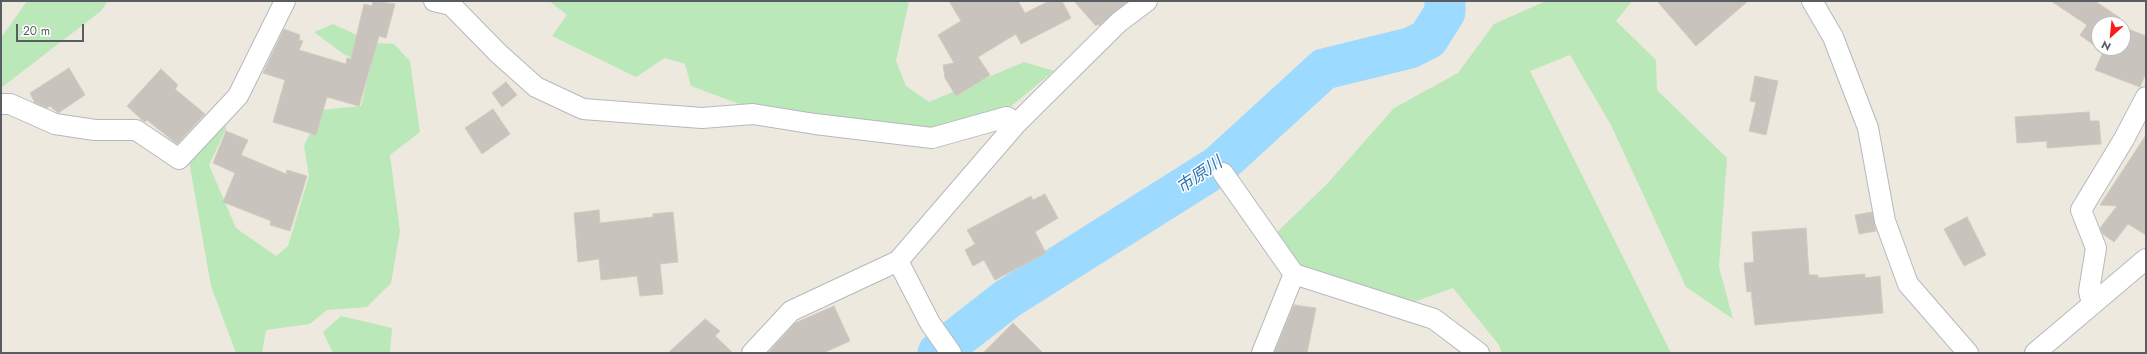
<!DOCTYPE html>
<meta charset="utf-8">
<style>
body{margin:0}
#map{position:relative;width:2147px;height:354px;overflow:hidden;background:#ede9df;font-family:Jost,sans-serif}
canvas{display:block}
.frame{position:absolute;inset:0;border:2px solid #585d62;pointer-events:none}
.north{position:absolute;left:2091px;top:16px;width:40px;height:40px;box-sizing:border-box;background:#fff;border:1px solid #bcbec0;border-radius:50%;rotate:207deg;font-size:11px;font-weight:700;line-height:16px;text-align:center;color:#585d62}
.north::after{content:'';display:block;margin:auto;width:14px;height:18px;background:#fa1c18;clip-path:polygon(50% 0,100% 100%,50% 72%,0 100%)}
.scale{position:absolute;left:16px;top:24px;width:68px;height:18px;box-sizing:border-box;border:2px solid #585d62;border-top:0;padding-left:5px;font-size:12px;line-height:14px;white-space:nowrap;color:#585d62;-webkit-text-stroke:3px #fff;paint-order:stroke}
</style>
<div id="map">
<canvas width="2147" height="354"></canvas>
<div class="frame"></div>
<div class="north">N</div>
<div class="scale">20 m</div>
</div>
<script>
const g = document.querySelector('canvas').getContext('2d');
g.lineJoin = 'round';
function paint(path, color) { g.fillStyle = color; g.fill(path, 'evenodd'); }
const poly = rows => new Path2D(rows.map(r => 'M' + r).join(''));
function trace(path, color, width, dash) { g.strokeStyle = color; g.lineWidth = width; g.lineCap = dash ? 'butt' : 'round'; g.setLineDash(dash || []); g.stroke(path); }
function label(font, color, halo, rows, align = 'center') {
  g.font = font + ' Jost,"Noto Sans JP",sans-serif'; g.lineWidth = 3; g.setLineDash([]); g.textBaseline = 'middle'; g.strokeStyle = halo; g.fillStyle = color; for (const [text, x, y, turn = 0] of rows) {
    g.save(); g.translate(x, y); g.rotate((+turn || 0) * Math.PI / 180); g.textAlign = isNaN(turn) ? turn : align; if (halo) g.strokeText(text, 0, 0); g.fillText(text, 0, 0); g.restore();
  }
}
const green = poly([
 [27,1,108,1,101,11,1,88,1,38],
 [549,1,909,1,896,61,906,86,929,102,1024,62,1054,71,993,121,935,128,837,121,750,108,691,86,685,64,665,58,636,77,552,36,567,15],
 [1546,1,1632,1,1616,21,1656,60,1657,90,1727,158,1719,267,1733,319,1686,287,1611,125,1570,55,1530,71,1671,353,1502,353,1499,345,1453,288,1411,303,1305,272,1275,234,1328,183,1394,108,1458,73,1494,24],
 [333,24,374,43,394,44,410,61,420,132,390,155,400,231,391,283,367,307,327,310,310,324,266,330,262,353,236,353,211,286,189,161,225,122,226,129,209,165,236,228,276,256,288,246,309,176,304,146,321,110,361,106,371,64,345,55,314,32],
 [341,316,392,328,390,353,333,353,323,332]
]);
const river = poly([
 [938,353,1007,299,1218,166,1324,69,1410,48,1428,39,1445,12,1445,1]
]);
const building = poly([
 [373,1,395,4,386,38,379,36,359,106,327,97,316,135,273,122,285,80,263,73,284,29,300,35,299,40,303,41,299,50,346,64,347,58,351,59,364,4,372,6,373,1],
 [949,1,1018,1,1025,13,1049,1,1062,1,1071,18,1021,44,1016,34,978,57,990,75,956,96,945,78,943,65,954,63,938,35,961,21,949,1],
 [1074,1,1128,1,1099,26,1098,24,1096,26,1074,1],
 [1657,1,1748,1,1696,46,1657,1],
 [2051,1,2095,1,2120,18,2115,24,2099,24,2099,48,2123,48,2123,27,2146,36,2146,73,2140,87,2095,70,2103,52,2080,35,2087,25,2051,1],
 [69,68,85,95,58,113,50,106,47,108,35,103,30,93,69,68],
 [161,69,178,85,175,89,205,114,177,144,147,120,145,122,142,120,127,106,161,69],
 [1755,76,1778,81,1766,135,1749,131,1756,102,1750,101,1755,76],
 [506,82,517,95,502,107,492,93,506,82],
 [493,109,510,134,482,154,465,128,493,109],
 [2089,112,2090,121,2099,121,2101,144,2047,148,2047,141,2017,143,2015,117,2089,112],
 [226,131,248,140,241,155,286,174,287,170,307,176,290,231,270,225,271,221,223,202,235,173,213,163,226,131],
 [2146,135,2146,235,2128,224,2114,242,2103,234,2100,228,2117,206,2100,205,2146,135],
 [1045,194,1058,218,1035,232,1046,253,995,280,984,260,973,266,965,250,975,244,967,230,1031,196,1033,200,1045,194],
 [599,210,600,223,653,217,653,214,673,212,678,262,660,264,663,294,640,296,637,276,601,280,599,259,578,262,574,213,599,210],
 [1872,212,1876,231,1859,234,1855,215,1872,212],
 [1967,217,1986,255,1964,266,1944,229,1967,217],
 [1806,228,1809,275,1818,275,1818,278,1865,274,1865,278,1880,276,1883,313,1755,325,1751,291,1747,292,1744,263,1754,262,1752,232,1806,228],
 [1294,305,1316,308,1307,353,1274,353,1294,305],
 [834,306,850,341,823,353,768,353,795,323,834,306],
 [705,319,720,331,715,336,733,353,668,353,705,319],
 [1013,323,1043,353,983,353,1013,323]
]);
const minor = poly([
 [434,1,451,5,499,54,536,87,583,109,702,118,753,114,815,124,932,138,1007,117,1016,124],
 [1812,1,1833,37,1868,128,1885,221,1908,284,1968,353],
 [1,104,10,104,55,124,95,130,136,130,179,159,238,96,285,1],
 [1223,173,1294,274,1434,319,1479,353],
 [898,261,930,323,951,353],
 [2092,304,2089,291,2096,248,2081,210,2124,139,2146,97],
 [752,353,791,311,898,261,1016,124,1119,22,1147,1],
 [1262,353,1294,274],
 [2035,353,2146,259]
]);
const waterNames = [
 ["市原川",1200,176,-34]
];
paint(green, '#bbe8b8');
trace(river, '#9ddaff', 41);
paint(building, '#c8c3bc');
trace(building, '#d2cabd', 1);
trace(minor, '#b5b9be', 22);
trace(minor, '#fff', 20);
label('italic 17px', '#3076b1', '#fff', waterNames);
</script>
